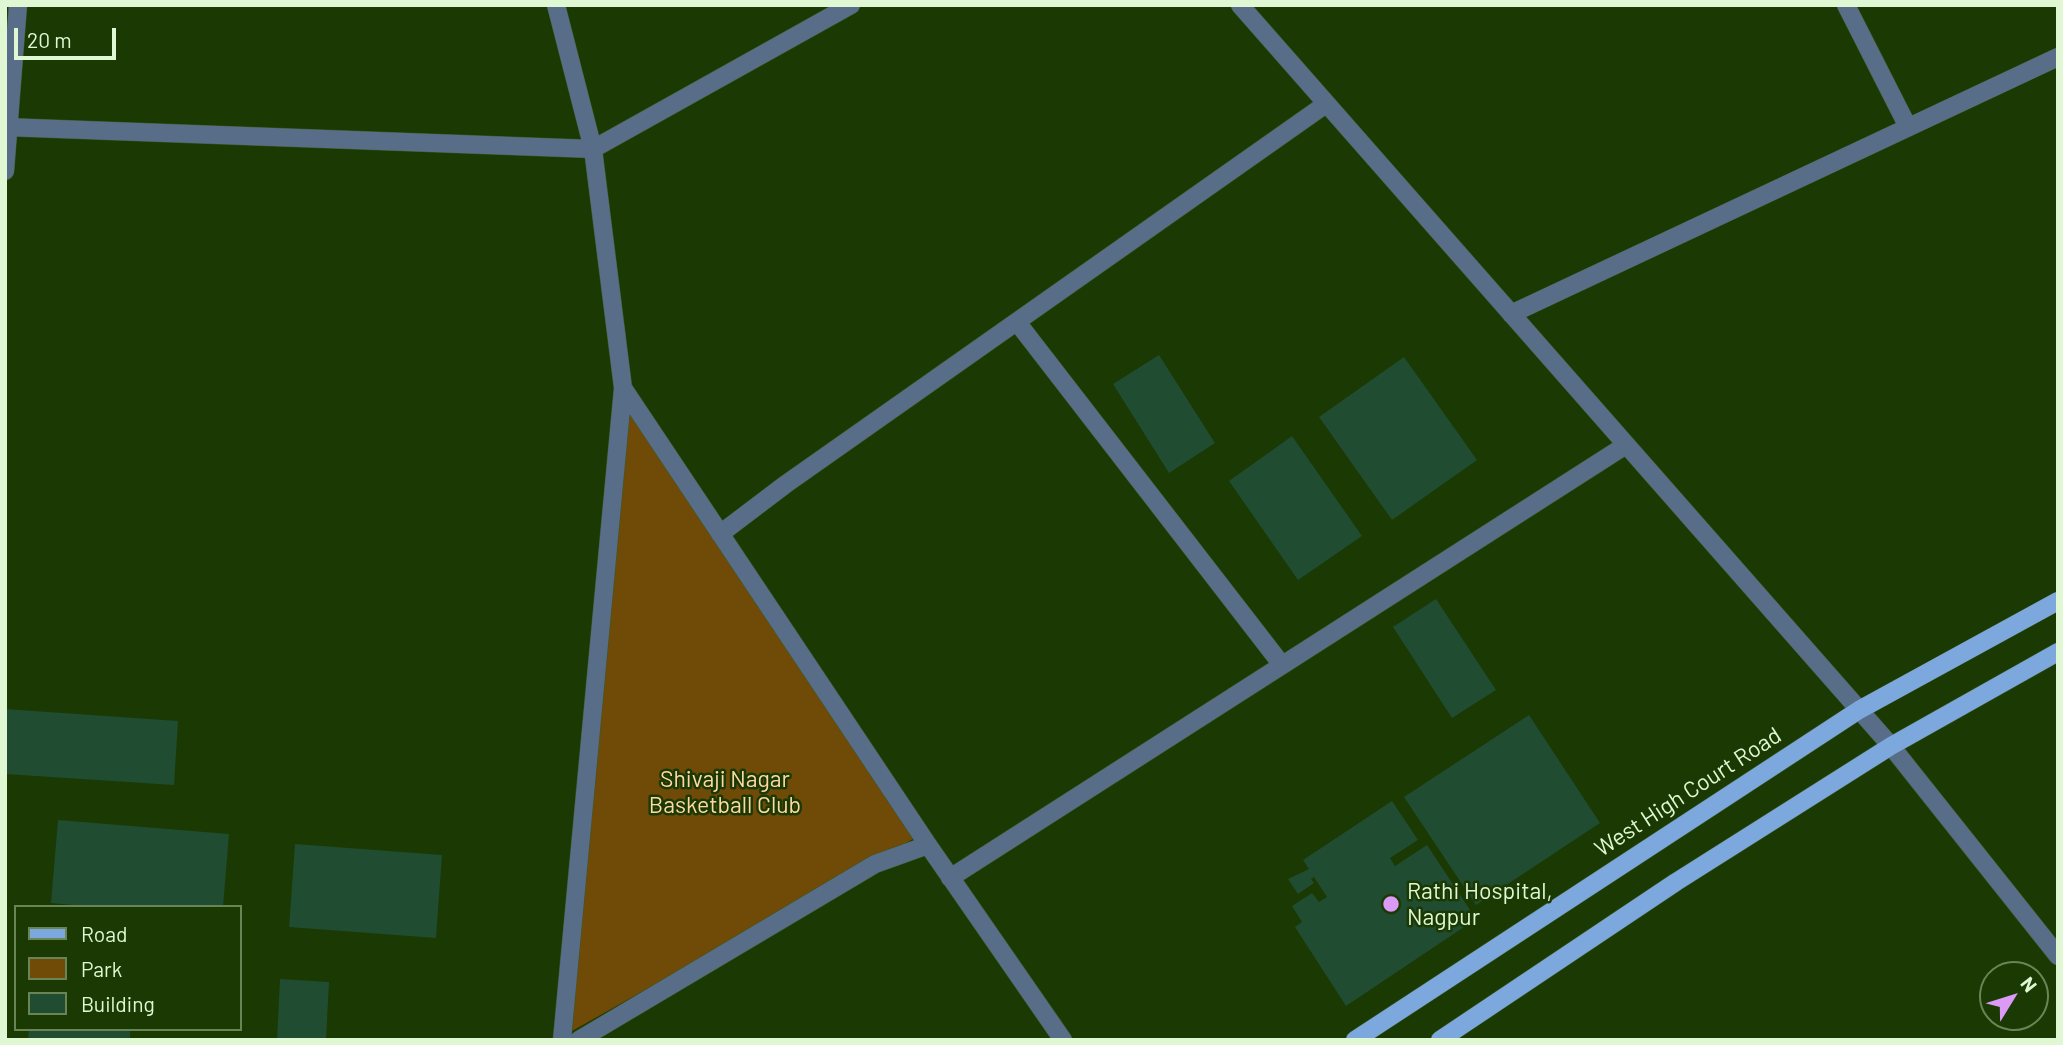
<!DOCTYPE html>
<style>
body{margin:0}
#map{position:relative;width:2063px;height:1045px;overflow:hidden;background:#1b3903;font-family:Barlow,sans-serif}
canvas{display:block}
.frame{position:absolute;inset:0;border:7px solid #dff7d3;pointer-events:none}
.legend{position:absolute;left:14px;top:905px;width:228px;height:126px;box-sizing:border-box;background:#1b3903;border:2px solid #698556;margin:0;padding:9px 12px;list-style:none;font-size:21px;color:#dff7d3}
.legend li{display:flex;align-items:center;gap:14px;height:35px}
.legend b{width:35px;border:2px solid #698556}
.north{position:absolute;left:1979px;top:961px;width:70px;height:70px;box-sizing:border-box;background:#1b3903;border:2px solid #698556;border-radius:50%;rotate:52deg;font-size:19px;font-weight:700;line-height:28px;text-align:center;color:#dff7d3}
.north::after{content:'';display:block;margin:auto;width:24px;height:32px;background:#da9af6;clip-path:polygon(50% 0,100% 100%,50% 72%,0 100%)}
.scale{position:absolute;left:14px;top:28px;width:102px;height:32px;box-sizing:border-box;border:4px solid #dff7d3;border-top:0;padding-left:9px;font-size:21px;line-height:24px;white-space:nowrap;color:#dff7d3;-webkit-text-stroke:5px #1b3903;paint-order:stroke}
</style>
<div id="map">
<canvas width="2063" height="1045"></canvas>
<div class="frame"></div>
<ul class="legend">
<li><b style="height:9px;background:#7da8de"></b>Road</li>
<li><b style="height:19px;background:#704b08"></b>Park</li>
<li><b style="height:19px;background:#204c31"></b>Building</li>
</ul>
<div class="north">N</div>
<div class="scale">20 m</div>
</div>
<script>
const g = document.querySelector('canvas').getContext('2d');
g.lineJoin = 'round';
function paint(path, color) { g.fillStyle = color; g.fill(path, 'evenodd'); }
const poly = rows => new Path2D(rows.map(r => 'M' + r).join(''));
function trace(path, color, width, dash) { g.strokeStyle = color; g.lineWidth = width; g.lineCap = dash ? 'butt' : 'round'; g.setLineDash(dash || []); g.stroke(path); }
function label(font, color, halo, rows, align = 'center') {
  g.font = font + ' Barlow,sans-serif'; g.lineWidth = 5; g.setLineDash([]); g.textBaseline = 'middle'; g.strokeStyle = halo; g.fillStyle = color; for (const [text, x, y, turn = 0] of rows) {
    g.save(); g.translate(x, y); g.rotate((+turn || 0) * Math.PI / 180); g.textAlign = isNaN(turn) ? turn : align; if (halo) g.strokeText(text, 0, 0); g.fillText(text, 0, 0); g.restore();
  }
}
const green = poly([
 [623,388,913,839,572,1031]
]);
const building = poly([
 [1159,355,1215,443,1169,473,1113,384],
 [1404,357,1477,460,1392,520,1319,417],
 [1292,436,1362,536,1298,580,1229,481],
 [1436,599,1496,690,1452,718,1393,627],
 [5,709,178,721,174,785,5,774],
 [1529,715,1600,823,1476,905,1404,797],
 [1392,801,1418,840,1390,858,1395,866,1427,845,1476,919,1346,1006,1295,927,1302,922,1292,906,1312,893,1319,902,1327,897,1314,877,1311,879,1314,883,1298,894,1288,879,1309,869,1303,860],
 [58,820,229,834,223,907,93,907,51,903],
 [295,844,442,855,436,938,289,927],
 [280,979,329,982,326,1040,277,1040],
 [29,1029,130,1029,130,1040,28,1040]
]);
const minor = poly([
 [556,5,593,149,623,388,562,1040],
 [1240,5,1891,746,2058,956],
 [1846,5,1908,127],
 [5,127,593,149,851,5],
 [5,171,18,5],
 [1511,314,2058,57],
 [1017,322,1282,665],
 [623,388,928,845,1063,1040],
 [720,534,786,484,1326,104],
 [950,878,1626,445],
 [579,1040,875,864,928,845]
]);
const major = poly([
 [1355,1040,1859,710,2058,601],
 [1440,1040,1676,882,1891,746,2058,652]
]);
const markers = [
 [1391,904,9,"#da9af6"]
];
const parkNames = [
 ["Shivaji Nagar",725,779],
 ["Basketball Club",725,805]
];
const streetNames = [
 ["West High Court Road",1688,792,-33]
];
const poiNames = [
 ["Rathi Hospital,",1407,891],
 ["Nagpur",1407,917]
];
paint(green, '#704b08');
paint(building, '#204c31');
trace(minor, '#3a5724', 19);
trace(major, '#3a5724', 19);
trace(minor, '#586d87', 18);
trace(major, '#7da8de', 18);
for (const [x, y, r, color] of markers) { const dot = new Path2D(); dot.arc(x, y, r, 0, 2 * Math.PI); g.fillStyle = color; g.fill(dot); trace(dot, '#1b3903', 2.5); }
label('23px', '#ffd8a4', '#1b3903', parkNames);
label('23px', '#dff7d3', '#1b3903', streetNames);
label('23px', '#dff7d3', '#1b3903', poiNames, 'left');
</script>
